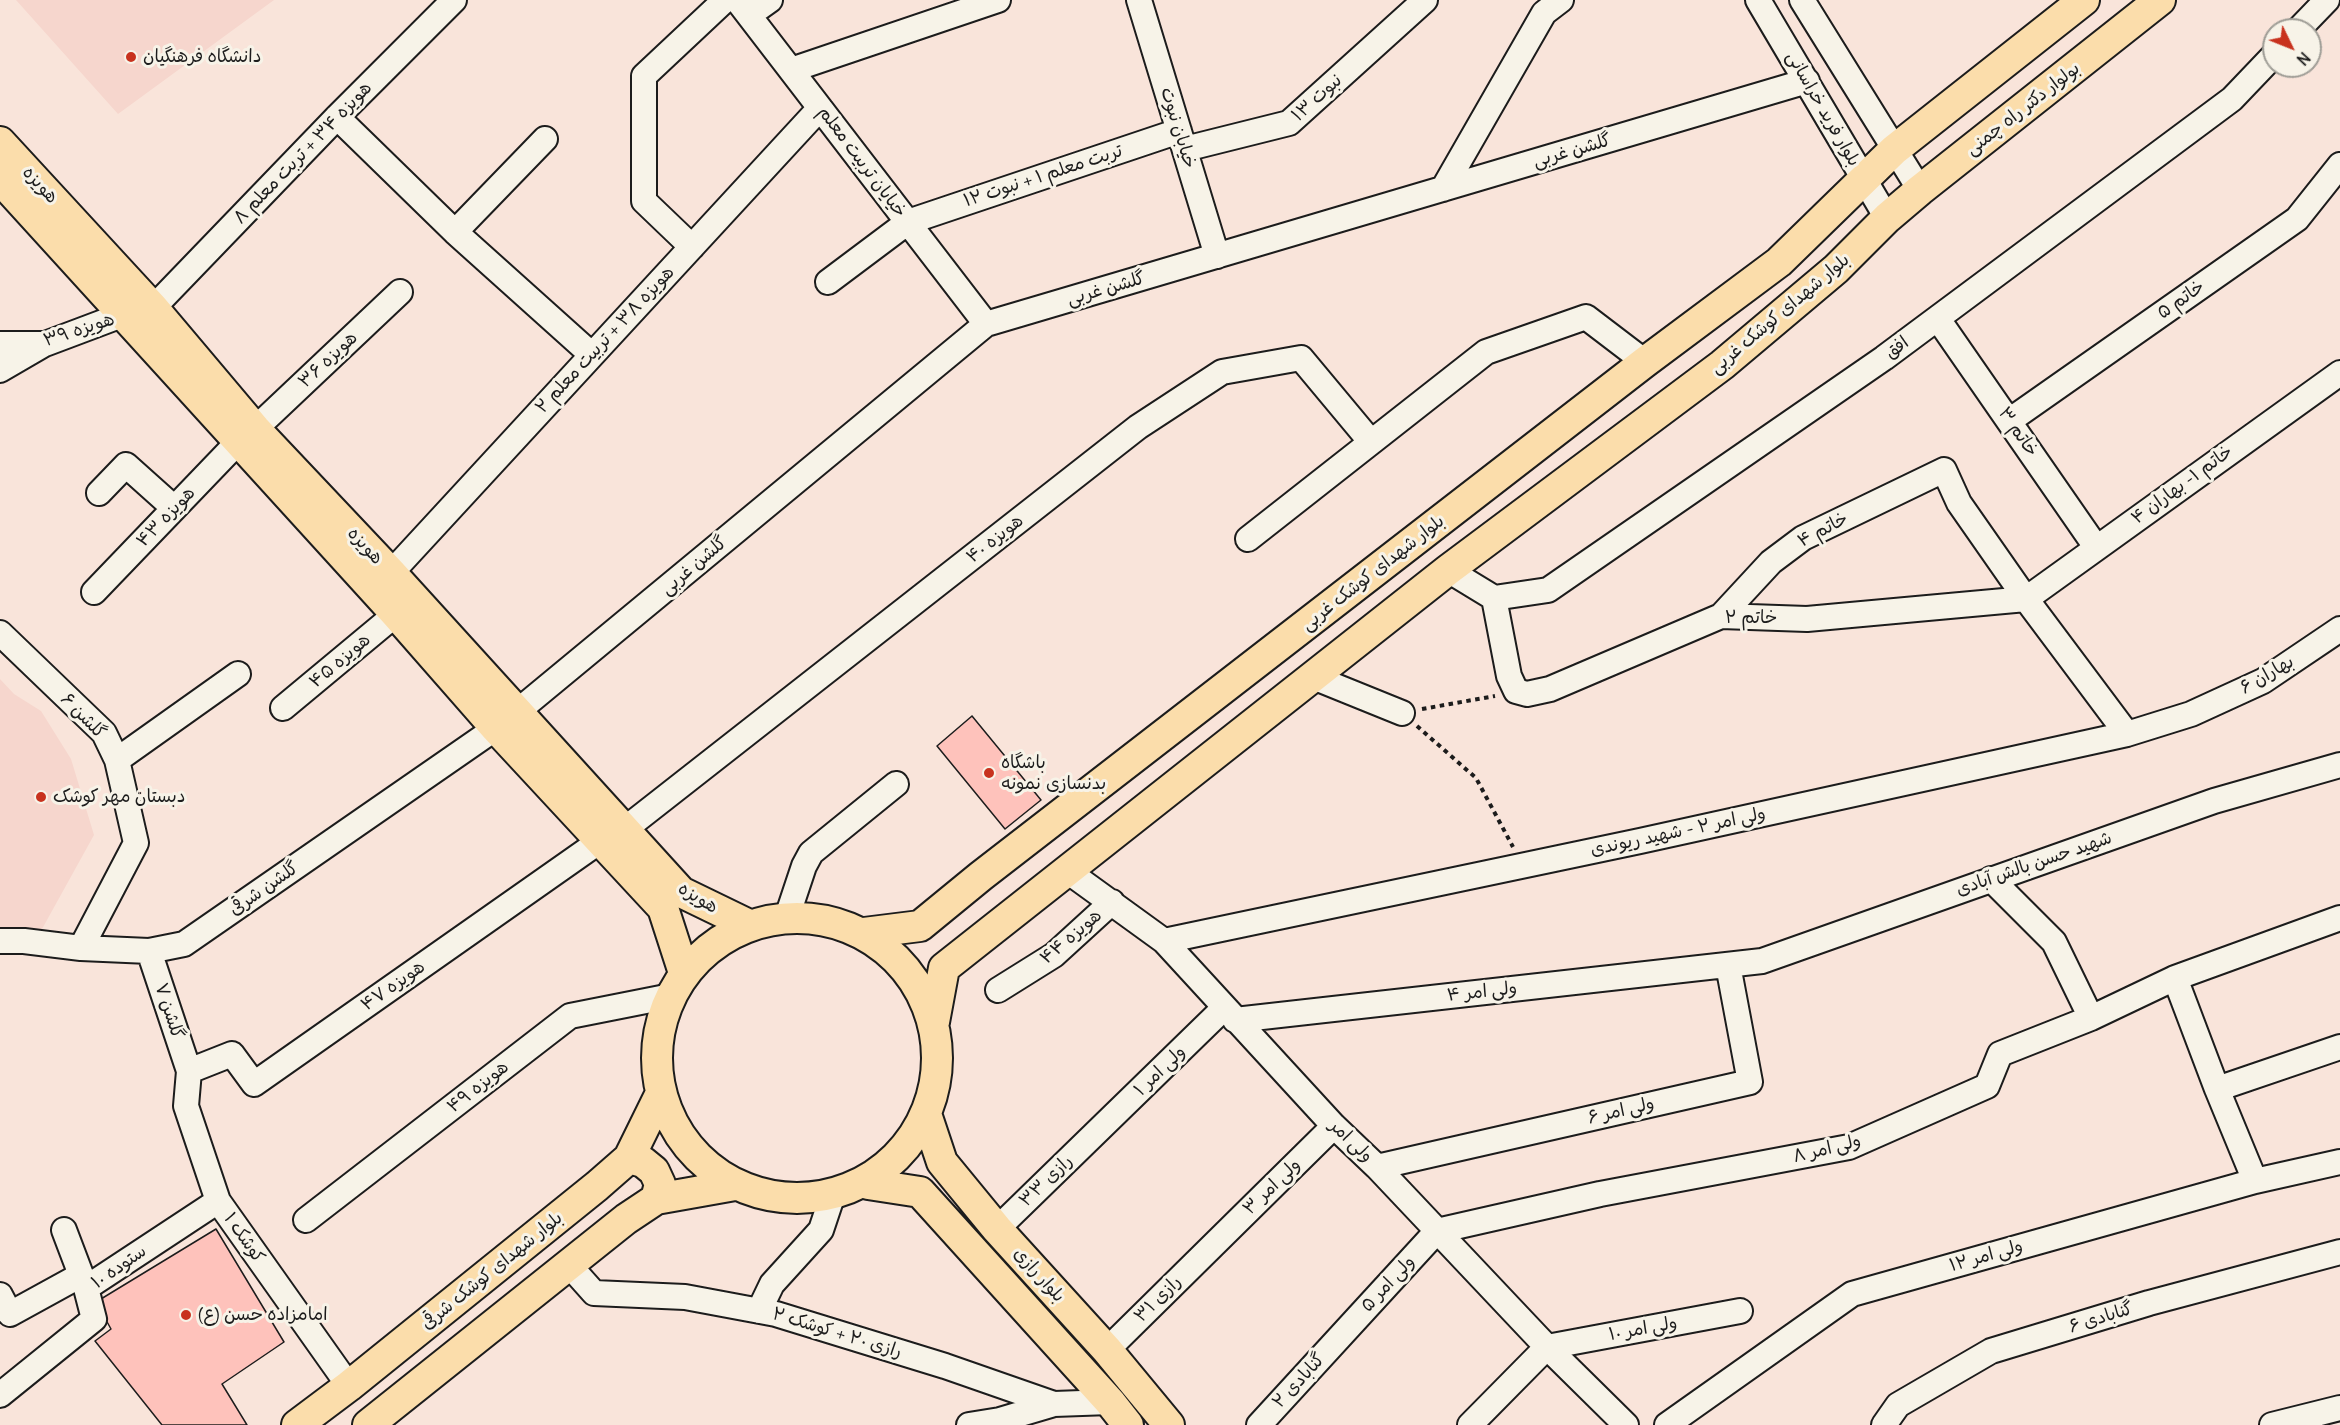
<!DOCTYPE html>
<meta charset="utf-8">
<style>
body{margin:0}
#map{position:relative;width:2340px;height:1425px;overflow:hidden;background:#f9e4da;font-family:Delius,sans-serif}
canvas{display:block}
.north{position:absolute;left:2262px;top:18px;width:60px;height:60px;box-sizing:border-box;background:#f7f3e8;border:2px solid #9f9d96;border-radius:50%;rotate:133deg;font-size:16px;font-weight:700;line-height:24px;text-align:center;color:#1c1c1c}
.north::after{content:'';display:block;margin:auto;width:21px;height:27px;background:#c8321e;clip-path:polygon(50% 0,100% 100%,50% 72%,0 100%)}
</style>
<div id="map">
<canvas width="2340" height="1425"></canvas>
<div class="north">N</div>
</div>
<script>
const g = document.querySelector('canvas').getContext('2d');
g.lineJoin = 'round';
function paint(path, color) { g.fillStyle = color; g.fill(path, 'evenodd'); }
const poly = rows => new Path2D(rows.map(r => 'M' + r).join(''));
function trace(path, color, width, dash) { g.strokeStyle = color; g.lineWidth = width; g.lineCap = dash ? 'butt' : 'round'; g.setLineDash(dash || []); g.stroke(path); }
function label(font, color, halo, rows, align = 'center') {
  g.font = font + ' Delius,"Playpen Sans Arabic",sans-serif'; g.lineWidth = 6; g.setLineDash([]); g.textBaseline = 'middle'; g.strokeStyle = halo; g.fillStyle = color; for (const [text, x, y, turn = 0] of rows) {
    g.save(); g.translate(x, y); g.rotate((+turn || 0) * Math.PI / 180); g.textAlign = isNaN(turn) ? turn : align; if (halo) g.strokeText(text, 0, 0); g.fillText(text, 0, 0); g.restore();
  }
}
const built = poly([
 [16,0,274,0,118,114],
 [0,679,14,694,41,711,71,759,94,835,42,929,0,929]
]);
const building = poly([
 [972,716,1041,800,1005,829,937,746,972,716],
 [216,1229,284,1342,222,1384,247,1425,162,1425,95,1341,111,1329,96,1302,216,1229]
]);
const path = poly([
 [1422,709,1495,696],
 [1417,726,1476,778,1513,847]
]);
const minor = poly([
 [737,0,986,324],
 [1139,0,1217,256],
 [1758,0,1887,218],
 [1802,0,1920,190],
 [749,15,770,0],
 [2298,30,2327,0],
 [791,70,998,0],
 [337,117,455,232,592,355],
 [1185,149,1289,123,1425,0],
 [1443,189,1544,13,1561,0],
 [455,232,545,139],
 [692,247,644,201,644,76,725,0],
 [828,282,908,222,1179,131],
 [153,308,337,117,454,0],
 [1938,319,2096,547],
 [0,344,45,344,122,315],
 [0,370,43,345],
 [2009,421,2297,219,2340,165],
 [255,429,400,292],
 [99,493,126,465,174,508],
 [1248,539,1486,352,1586,317,1645,362],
 [1448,570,1494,598],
 [391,573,820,108],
 [94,592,238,442],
 [1494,598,1548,590,1884,358,2232,99,2274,55],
 [1494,598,1509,676,1516,691,1527,694,1550,689,1721,616,1807,619,2026,599],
 [2026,599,2340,373],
 [1721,616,1771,562,1803,538,1944,470,1959,503,2026,599,2127,734],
 [0,633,104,733,117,760,136,843,81,948],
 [1313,677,1402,713],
 [283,708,396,614],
 [518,711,986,324,1807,81],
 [117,760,238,674],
 [625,829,1138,427,1222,372,1301,358,1371,442],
 [1066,870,1164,941,1334,1126,1377,1167,1547,1347,1626,1425],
 [1991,879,2054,942,2091,1018],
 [787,917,804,866,811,853,896,784],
 [0,941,24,941,81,948,149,951,184,944,496,728],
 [1164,941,1640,841,2127,734,2191,714,2263,681,2340,629],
 [149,951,189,1071,186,1106,218,1201,349,1386],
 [998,990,1054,955,1112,902],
 [1235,1020,1762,961,2214,801,2340,765],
 [189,1071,232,1054,254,1084,600,841],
 [2217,1089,2340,1047],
 [1377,1167,1750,1082,1728,965],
 [2255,1181,2217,1089,2175,978,2340,918],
 [306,1220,570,1016,671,996],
 [997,1229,1224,1008],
 [64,1230,86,1288],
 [569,1265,594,1293,685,1297,776,1314,945,1366,1054,1404,1110,1402],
 [0,1295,10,1314,81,1275],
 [759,1311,772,1284,821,1230,833,1194],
 [1107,1350,1334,1126],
 [0,1395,94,1319,86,1288,218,1201],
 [969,1425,1000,1420,1054,1404],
 [1259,1425,1437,1231,1600,1194,1849,1147,1987,1086,2000,1054,2091,1018,2175,978],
 [1470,1425,1547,1347,1740,1311],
 [1667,1425,1852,1294,2255,1181,2340,1162],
 [1884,1425,1898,1405,1991,1351,2149,1303,2340,1252],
 [2272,1425,2340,1408]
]);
const major = poly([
 [0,142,153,308,255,429,391,573,681,892,749,925],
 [0,179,396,614,496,728,663,908,684,973],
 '657 1058a140 140 0 1 1 280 0a140 140 0 1 1-280 0Z',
 [864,933,920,926,981,876,1645,362,1779,262,1894,150,2084,0],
 [934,1022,944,968,1448,570,1722,365,1836,269,1887,218,1920,190,2160,0],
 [926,1114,942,1162,997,1229,1107,1350,1169,1425],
 [629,1158,643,1162,654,1171,660,1184,656,1199],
 [868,1184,920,1192,1110,1402,1128,1425],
 [297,1425,349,1386,597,1186,629,1158,660,1095],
 [368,1425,626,1219,656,1199,735,1185]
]);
const markers = [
 [131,57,6,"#c8321e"],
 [989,773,6,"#c8321e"],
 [41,797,6,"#c8321e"],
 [186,1315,6,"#c8321e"]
];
const poiNames = [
 ["دانشگاه فرهنگیان",143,57],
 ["باشگاه",1001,763],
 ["بدنسازی نمونه",1001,784],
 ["دبستان مهر کوشک",53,797],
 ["امامزاده حسن (ع)",198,1315]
];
const streetNames = [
 ["نبوت ۱۳",1317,98,-42],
 ["بلوار فرید خراسانی",1823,109,60],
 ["بولوار دکتر راه چمنی",2023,109,-38],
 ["خیابان نبوت",1178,128,73],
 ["گلشن غربی",1572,151,-16],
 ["هویزه ۳۴ + تربت معلم ۸",303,153,-46],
 ["خیایان تربیت معلم",862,162,53],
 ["تربت معلم ۱ + نبوت ۱۲",1043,176,-18],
 ["هویزه",40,185,47],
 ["گلشن غربی",1106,289,-16],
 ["خاتم ۵",2181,300,-35],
 ["بلوار شهدای کوشک غربی",1780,314,-40],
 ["هویزه ۳۹",79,330,-18],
 ["هویزه ۳۸ + تربیت معلم ۲",605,340,-47],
 ["افق",1897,348,-36],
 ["هویزه ۳۶",328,360,-43],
 ["خاتم ۳",2018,432,55],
 ["خاتم ۱- بهاران ۴",2182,485,-36],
 ["هویزه ۴۳",166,517,-46],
 ["خاتم ۴",1823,530,-28],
 ["هویزه ۴۰",995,539,-38],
 ["هویزه",365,546,47],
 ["گلشن غربی",694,566,-40],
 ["بلوار شهدای کوشک غربی",1373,573,-38],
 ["خاتم ۲",1751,618],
 ["هویزه ۴۵",340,661,-40],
 ["بهاران ۶",2267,675,-30],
 ["گلشن ۶",83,716,46],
 ["ولی امر ۲ - شهید ریوندی",1678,832,-12],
 ["شهید حسن بالش آبادی",2034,864,-19],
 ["گلشن شرقی",264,889,-35],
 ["هویزه",698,898,31],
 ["هویزه ۴۴",1071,937,-40],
 ["هویزه ۴۷",393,986,-35],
 ["ولی امر ۴",1482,992,-6],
 ["گلشن ۷",169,1011,72],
 ["ولی امر ۱",1160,1071,-44],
 ["هویزه ۴۹",478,1087,-38],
 ["ولی امر ۶",1621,1111,-13],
 ["ولی امر",1351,1141,44],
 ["ولی امر ۸",1827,1149,-14],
 ["رازی ۳۳",1046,1181,-44],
 ["ولی امر ۳",1272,1187,-44],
 ["کوشک ۱",244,1238,55],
 ["ولی امر ۱۲",1986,1256,-16],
 ["ستوده ۱۰",119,1267,-35],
 ["بلوار شهدای کوشک شرقی",492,1271,-39],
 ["بلوار رازی",1039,1275,48],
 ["ولی امر ۵",1388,1284,-47],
 ["رازی ۳۱",1158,1299,-45],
 ["گنابادی ۶",2101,1318,-17],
 ["ولی امر ۱۰",1643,1329,-10],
 ["رازی ۲۰ + کوشک ۲",837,1333,17],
 ["گنابادی ۲",1299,1381,-47]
];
paint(built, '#f6d6cd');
paint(building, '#fec2bb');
trace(building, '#1c1c1c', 1.5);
trace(minor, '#1c1c1c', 28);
trace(major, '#1c1c1c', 34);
trace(path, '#1c1c1c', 4, [4.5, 4.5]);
trace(minor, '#f7f3e8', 24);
trace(major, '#fbddab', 30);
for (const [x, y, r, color] of markers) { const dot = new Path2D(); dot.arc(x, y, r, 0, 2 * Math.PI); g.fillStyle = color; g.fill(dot); trace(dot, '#f7f3e8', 2); }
label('18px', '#1c1c1c', '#f7f3e8', poiNames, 'left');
label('18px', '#1c1c1c', '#f7f3e8', streetNames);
</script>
